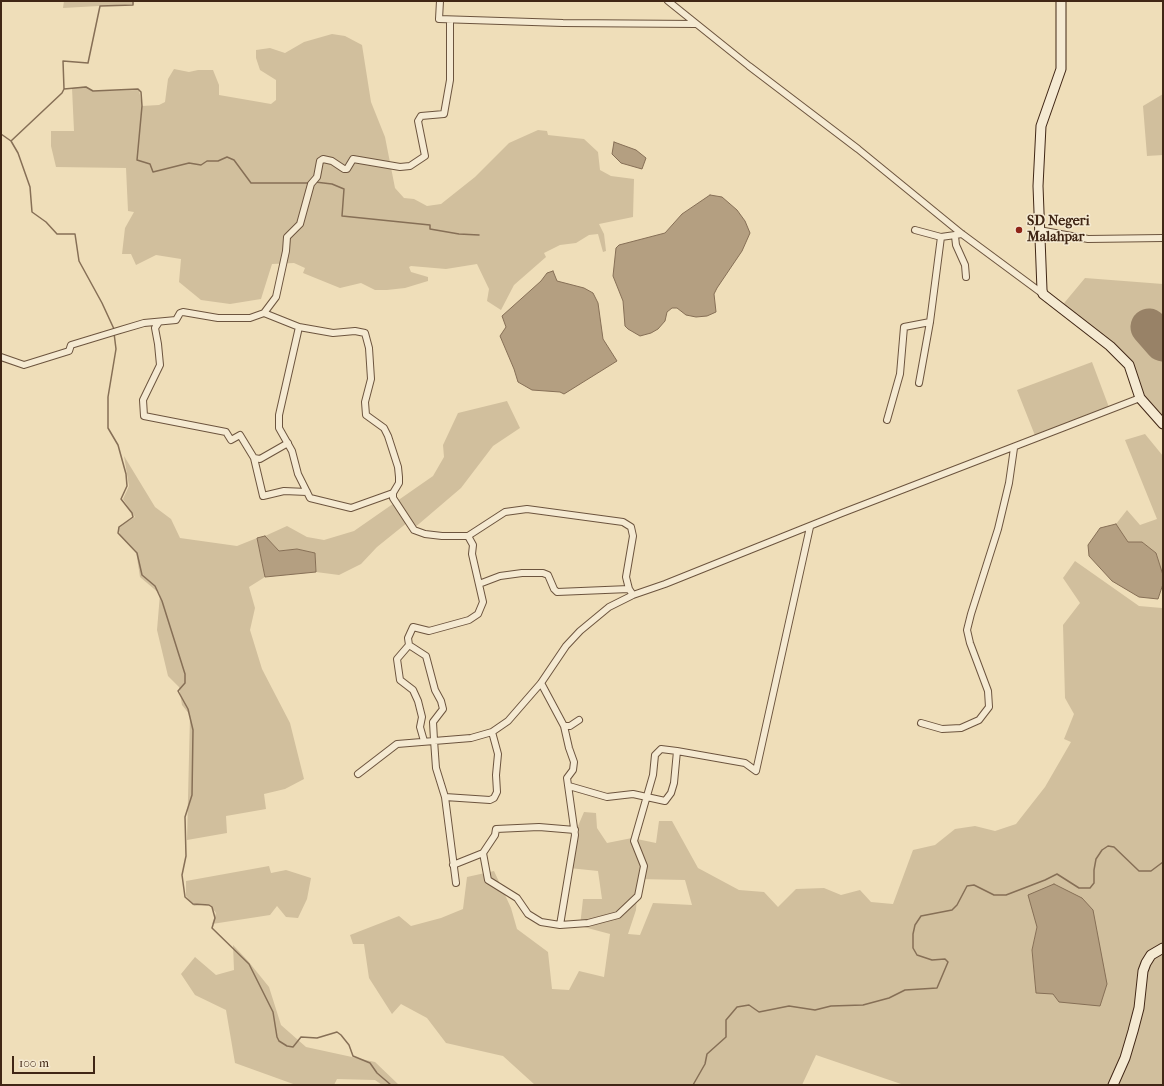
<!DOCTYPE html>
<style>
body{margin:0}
#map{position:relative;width:1164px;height:1086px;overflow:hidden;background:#efdeb9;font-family:"IM FELL French Canon",serif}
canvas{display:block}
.frame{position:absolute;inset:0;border:2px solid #402615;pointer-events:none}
.scale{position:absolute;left:12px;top:1056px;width:83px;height:18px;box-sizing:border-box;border:2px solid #402615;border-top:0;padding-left:5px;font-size:12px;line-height:14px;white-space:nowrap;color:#402615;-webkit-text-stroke:3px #f5ead2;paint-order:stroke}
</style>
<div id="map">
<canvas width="1164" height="1086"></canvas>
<div class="frame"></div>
<div class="scale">100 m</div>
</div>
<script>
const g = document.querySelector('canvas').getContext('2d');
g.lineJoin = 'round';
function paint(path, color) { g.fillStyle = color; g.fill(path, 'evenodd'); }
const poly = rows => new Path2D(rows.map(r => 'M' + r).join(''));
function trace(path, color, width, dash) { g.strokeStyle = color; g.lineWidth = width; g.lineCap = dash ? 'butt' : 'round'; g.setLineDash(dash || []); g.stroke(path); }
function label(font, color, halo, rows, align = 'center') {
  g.font = font + ' "IM FELL French Canon",serif'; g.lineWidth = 3; g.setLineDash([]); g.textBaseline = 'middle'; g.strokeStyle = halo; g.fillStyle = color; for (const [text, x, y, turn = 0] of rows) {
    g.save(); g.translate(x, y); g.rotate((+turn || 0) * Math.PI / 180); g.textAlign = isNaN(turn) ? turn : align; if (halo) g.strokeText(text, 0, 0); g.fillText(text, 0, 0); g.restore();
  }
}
const green = poly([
 [64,1,134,1,134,4,63,8],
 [332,34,345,36,362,45,371,102,385,137,395,188,404,198,414,199,427,206,441,204,475,177,509,143,538,130,547,131,548,135,584,139,598,152,600,170,611,176,634,179,633,217,599,224,604,234,606,251,603,252,598,234,589,235,576,243,560,245,544,253,546,257,514,285,501,310,487,301,489,289,477,264,446,269,411,266,409,267,411,272,428,277,428,281,405,288,387,290,375,290,361,283,340,288,303,273,305,268,294,263,272,264,261,299,230,304,201,300,179,282,181,259,156,255,136,265,131,254,122,254,125,228,134,212,128,211,126,168,56,167,51,146,51,131,74,131,72,88,86,86,92,91,139,90,142,106,159,105,165,102,168,79,174,69,189,72,198,70,213,70,219,85,219,95,271,104,276,100,276,80,260,70,256,58,256,50,270,48,285,53,304,42],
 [1163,94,1163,155,1147,156,1143,106],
 [1085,278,1163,284,1163,322,1160,318,1138,338,1157,360,1163,359,1163,421,1141,401,1125,359,1060,308],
 [1092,362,1110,410,1036,438,1017,390],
 [507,401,520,428,493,446,461,488,413,529,408,522,377,547,361,564,339,575,316,572,315,553,297,549,279,551,265,536,287,526,307,537,324,540,354,531,433,476,444,457,443,445,458,413],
 [1145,434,1163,456,1163,575,1156,553,1142,542,1128,542,1116,524,1127,510,1140,525,1157,519,1125,440],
 [124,456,155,507,171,519,180,538,237,546,257,538,265,577,249,587,255,608,250,630,262,669,290,723,304,779,285,789,264,794,266,809,226,816,227,833,187,840,190,715,182,705,179,687,168,676,157,630,160,594,140,577,136,551,120,535,118,527,135,517,123,499,129,486],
 [1075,561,1139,606,1162,608,1163,600,1163,1085,904,1085,816,1055,802,1085,535,1085,503,1056,446,1043,427,1018,401,1004,392,1014,369,978,364,944,353,944,350,935,399,916,411,926,441,918,463,909,467,877,494,871,511,908,517,929,548,952,552,989,569,990,579,971,604,977,610,934,580,926,583,899,602,899,598,871,569,868,572,840,584,812,596,813,597,828,607,843,632,838,656,843,659,821,672,821,698,868,739,890,764,892,778,907,796,889,824,888,841,895,860,890,871,902,893,904,913,850,935,845,955,829,975,826,995,831,1016,824,1045,787,1071,742,1064,739,1074,714,1065,698,1063,625,1080,603,1063,578],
 [638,879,685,880,692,905,653,903,640,935,628,934,636,910],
 [1037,927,1036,993,1032,950],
 [269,866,271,873,286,870,311,878,307,899,298,918,286,917,277,906,270,915,212,924,216,913,209,904,194,906,186,896,186,881],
 [233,945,248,961,269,987,281,1025,306,1047,375,1062,399,1085,382,1085,375,1080,337,1079,334,1085,296,1085,235,1063,226,1010,195,995,181,974,195,957,216,975,234,970]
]);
const water = poly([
 [614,142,636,150,646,158,642,169,621,163,612,154,614,142],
 [710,195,722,197,737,210,745,221,750,233,742,251,717,288,714,294,716,312,707,316,696,317,686,315,677,308,672,308,667,312,665,321,658,329,651,333,640,336,628,329,625,326,623,301,613,276,616,248,619,245,665,233,682,214,710,195],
 [553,271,557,281,584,288,593,293,598,303,603,339,617,361,564,394,560,392,532,390,518,382,514,369,500,336,506,327,502,316,541,281,547,273,553,271],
 [1116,524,1128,542,1142,542,1156,553,1163,575,1163,584,1158,599,1139,597,1112,581,1089,556,1088,545,1100,528,1116,524],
 [265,536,279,551,297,549,315,553,316,572,265,577,257,538,265,536],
 [1054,884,1082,898,1093,910,1107,984,1100,1006,1059,1002,1053,994,1036,993,1032,950,1037,927,1028,895,1054,884]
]);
const stream = poly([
 [64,89,86,87,93,91,138,89,141,92,142,106,137,160,150,164,153,172,189,163,201,165,207,161,218,161,227,157,234,160,251,183,309,183],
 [1,134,11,141,18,153,30,187,32,212,46,222,57,234,75,234,79,261,102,303,114,329],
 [11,141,62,93,64,89,63,61,88,63,100,6,133,5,133,1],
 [315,182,332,184,344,189,342,216,430,225,430,229,459,234,479,235],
 [114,333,116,349,108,397,108,428,118,445,126,474,127,486,121,499,132,513,133,517,119,527,118,533,137,553,142,575,155,586,162,601,185,674,185,683,178,691,188,709,193,730,192,795,185,817,186,856,182,875,185,897,193,904,209,905,212,907,215,918,212,928,249,964,273,1012,277,1037,279,1041,287,1046,293,1047,301,1037,317,1038,337,1032,341,1035,349,1045,353,1056,370,1063,377,1073,391,1085],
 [693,1085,705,1064,707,1054,726,1037,726,1020,737,1007,749,1005,759,1012,789,1006,815,1010,831,1006,863,1005,889,998,905,990,937,988,948,962,945,959,932,960,917,955,913,948,913,934,915,925,921,916,952,910,957,905,967,886,974,885,994,895,1006,895,1045,880,1057,874,1079,888,1090,888,1094,883,1094,870,1096,859,1102,850,1108,846,1114,847,1139,871,1151,871,1163,862]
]);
const runway = poly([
 [1149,327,1163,343]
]);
const street = poly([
 [440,1,439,19,563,23,696,24],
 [668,1,749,66,858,149,962,234,1043,294],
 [915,230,941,237],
 [1039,230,1088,239,1163,238],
 [955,236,956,245,965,265,966,277],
 [264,313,299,327,333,333,355,331,365,333,369,348,371,379,365,402,366,415,384,428,388,436,398,467,399,477,399,483,393,493,393,498,414,530,425,534,442,536,468,536,505,512,527,509,623,522,631,527,633,536,626,577,629,589,633,595],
 [159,322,155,328,158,344,160,365,143,400,144,416,226,432,231,440,240,435,254,458,260,459,288,443],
 [299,327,279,415,279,428,292,451,298,474,310,498,351,508,393,493],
 [1,357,24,365,69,351,71,345,117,331,144,323,176,320,180,313,183,312,218,318,250,318,264,313,276,297,286,251,287,237,300,224,311,184,317,177,320,161,323,159,332,161,344,169,347,169,353,159,400,167,410,166,425,156,418,121,421,116,444,114,450,80,450,20],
 [919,383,930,322,941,237,962,234],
 [887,420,900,374,904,327,930,322],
 [254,458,263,496,284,491,307,492],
 [468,536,473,545,472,554,483,602,478,614,469,620,429,631,413,627,408,638,409,645,426,656,435,690,441,701,443,709,433,722,434,740,436,768,445,797,490,800,494,798,497,792,496,775,498,754,492,732],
 [479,584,500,576,522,573,543,573,548,575,554,589,557,592,629,589],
 [409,645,397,659,400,680,413,690,418,701,422,717,420,727,424,741],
 [541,683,564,726,570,726,579,720],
 [921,723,942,729,961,728,979,720,989,707,988,691,970,643,967,630,971,614,998,529,1009,483,1014,448],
 [358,774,397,744,471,738,492,732,508,721,541,683,566,646,580,631,609,607,633,595,665,584,842,513,1140,398],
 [569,786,607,797,633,794,665,801,671,793,674,783,677,751],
 [445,797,456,883],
 [575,830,539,827,496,829,495,835,483,853,488,880,517,898,528,914,541,922,560,925,588,923,618,915,638,896,644,866,634,841,653,775,655,755,661,749,677,751,745,763,756,771,810,527],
 [453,865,483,853],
 [560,925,575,835,567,778,573,770,574,762,569,748,564,726]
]);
const secondary = poly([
 [1061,1,1061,69,1041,126,1038,186,1042,290,1043,294,1110,346,1129,365,1140,398,1163,424],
 [1113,1085,1125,1058,1133,1031,1139,1008,1143,971,1146,963,1151,955,1163,948]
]);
const markers = [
 [1019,230,4,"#8f2418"]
];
const poiNames = [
 ["SD Negeri",1027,222],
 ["Malahpar",1027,238]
];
paint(green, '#d1bf9d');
paint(water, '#b49f81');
trace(water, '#866f56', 1);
trace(stream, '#866f56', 1.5);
trace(runway, '#988267', 37);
trace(street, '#6c543e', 8);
trace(secondary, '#402615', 11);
trace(street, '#f5ead2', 6);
trace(secondary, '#f5ead2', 9);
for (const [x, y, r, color] of markers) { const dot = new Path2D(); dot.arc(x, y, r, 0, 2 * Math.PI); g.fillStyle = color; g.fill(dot); trace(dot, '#f5ead2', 1.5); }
label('bold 14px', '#402615', '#f5ead2', poiNames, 'left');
</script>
